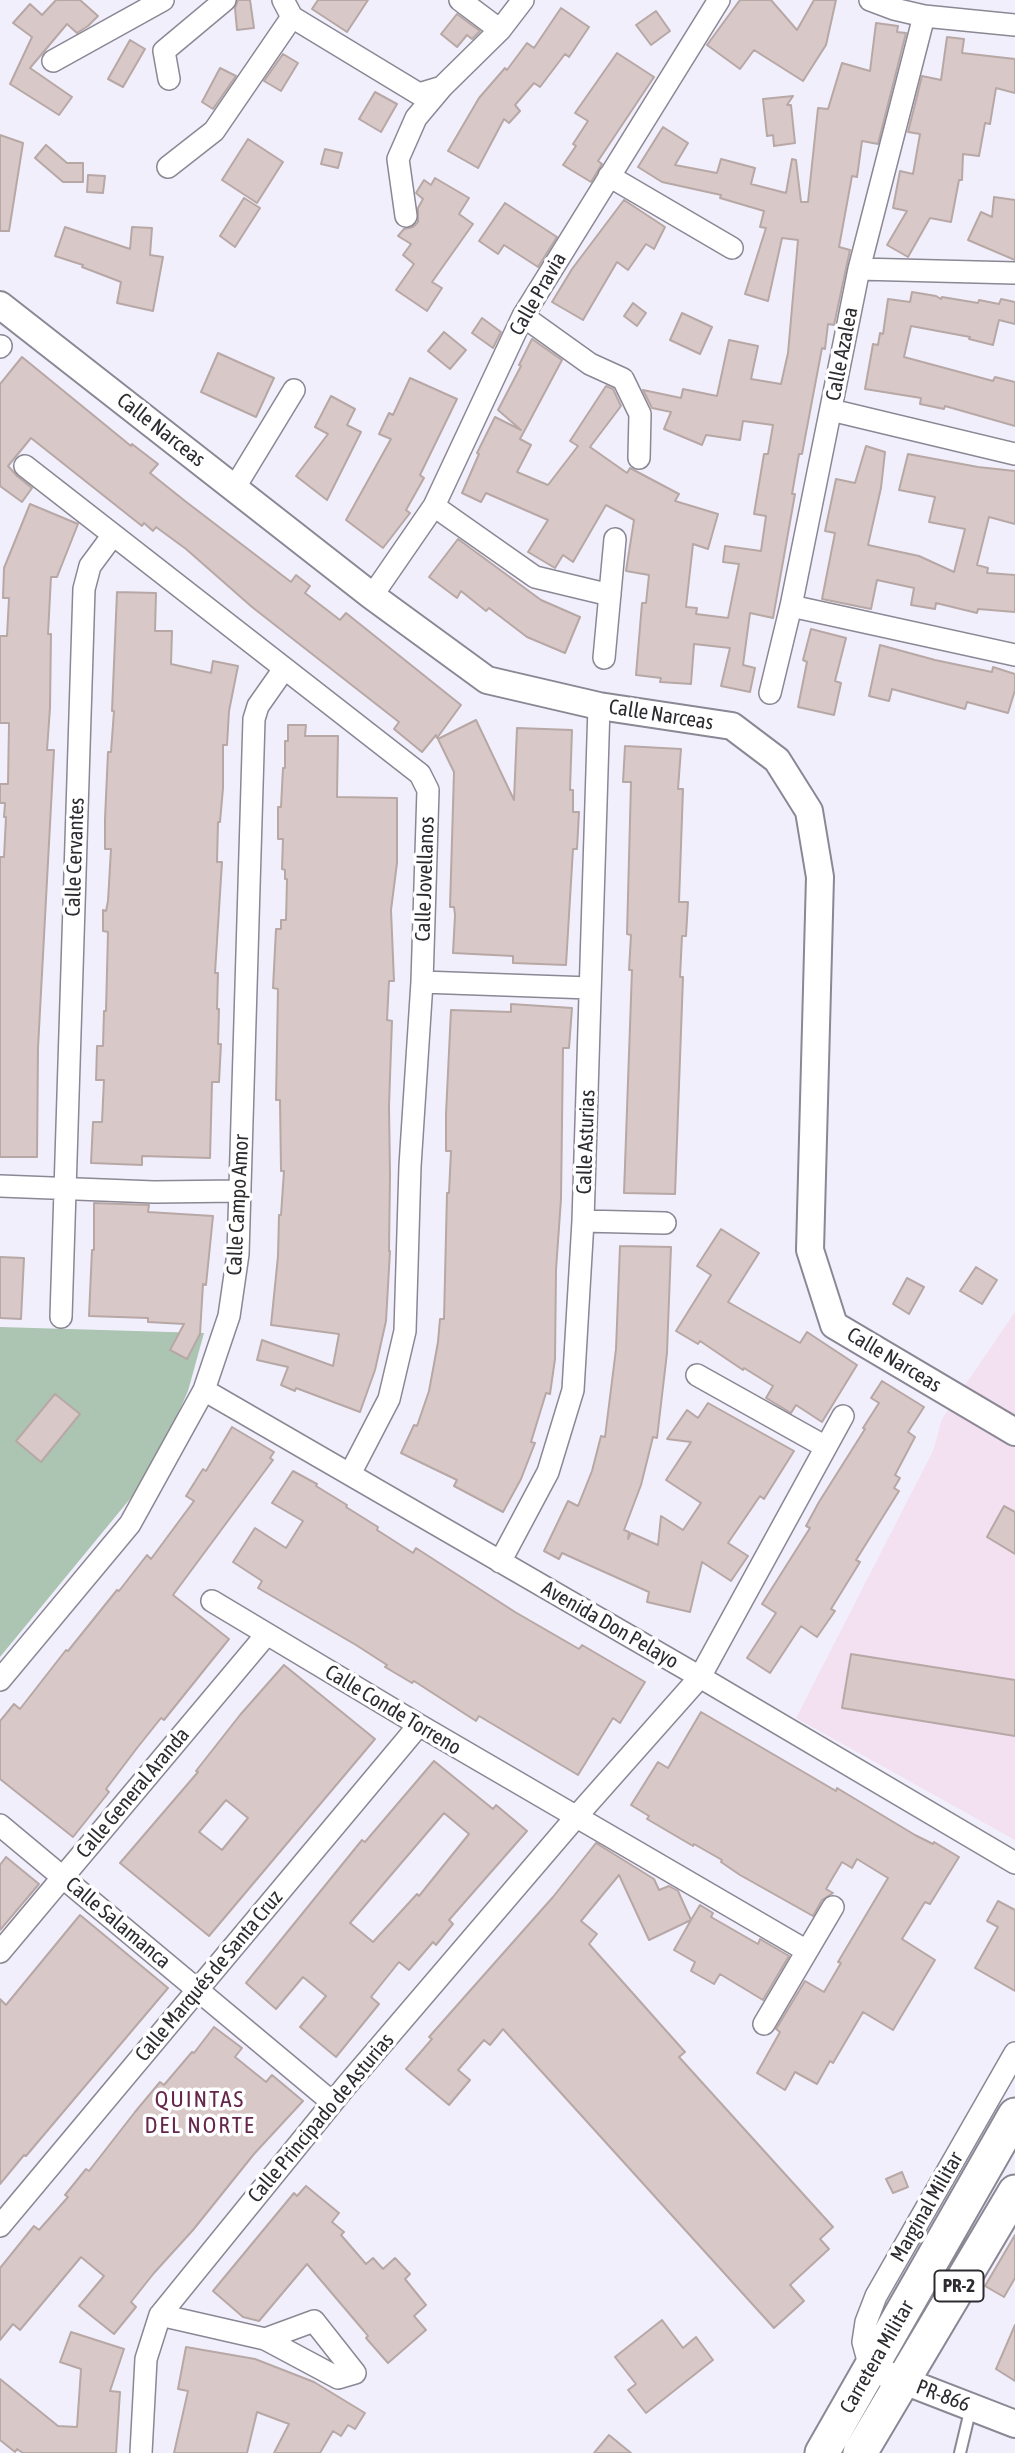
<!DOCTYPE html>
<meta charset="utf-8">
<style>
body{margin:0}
canvas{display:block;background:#f2effc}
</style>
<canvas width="1015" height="2453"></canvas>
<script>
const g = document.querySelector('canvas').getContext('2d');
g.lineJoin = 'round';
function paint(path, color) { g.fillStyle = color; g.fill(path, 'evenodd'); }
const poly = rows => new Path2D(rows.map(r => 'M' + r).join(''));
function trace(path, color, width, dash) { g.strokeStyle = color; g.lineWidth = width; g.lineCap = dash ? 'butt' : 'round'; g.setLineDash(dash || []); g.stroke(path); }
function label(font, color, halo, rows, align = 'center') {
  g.font = font + ' "Asap Condensed",sans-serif'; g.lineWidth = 7; g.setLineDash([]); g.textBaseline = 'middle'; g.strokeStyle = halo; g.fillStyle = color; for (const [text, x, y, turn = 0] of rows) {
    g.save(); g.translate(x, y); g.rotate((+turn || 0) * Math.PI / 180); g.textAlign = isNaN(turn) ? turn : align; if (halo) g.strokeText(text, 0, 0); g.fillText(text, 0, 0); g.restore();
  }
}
const commercial = poly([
 [1015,1312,1015,1840,796,1718,933,1451,942,1419]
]);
const green = poly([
 [0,1327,204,1333,188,1391,162,1450,134,1494,0,1657]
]);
const building = poly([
 [56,0,80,0,98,16,88,26,77,33,67,24,30,68,72,97,59,115,10,84,32,37,13,23,30,4,42,15,56,0],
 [238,0,250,0,254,28,237,30,235,8,238,0],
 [318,0,368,0,347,32,312,9,318,0],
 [740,0,771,0,797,30,814,0,836,0,826,45,803,81,754,50,740,69,707,45,740,0],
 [561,8,589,27,569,57,565,54,540,87,534,83,515,105,520,111,509,123,504,119,478,168,448,151,479,98,505,68,507,70,527,43,534,48,561,8],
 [656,11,670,31,651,45,636,25,656,11],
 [457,14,480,31,472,39,467,35,457,47,441,34,457,14],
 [876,23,898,26,897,32,906,33,878,144,862,141,857,177,852,176,839,247,850,250,834,325,828,324,825,349,822,348,802,454,799,454,792,494,795,494,773,618,750,613,743,665,755,668,750,692,721,686,730,648,694,644,691,684,660,682,661,678,636,675,642,603,646,603,649,575,626,571,634,520,606,505,573,562,563,555,555,568,528,552,548,520,486,493,481,502,462,493,479,454,477,453,495,417,521,430,498,410,521,366,519,365,532,339,562,360,520,439,531,445,517,472,548,485,578,446,570,441,606,386,613,389,621,406,590,447,627,473,630,468,679,494,675,501,718,514,708,549,693,544,686,607,697,608,696,614,728,618,739,564,723,562,725,546,761,551,766,516,754,514,764,454,768,454,773,425,743,421,740,440,706,435,702,445,664,429,671,412,652,408,643,390,681,398,683,389,717,396,729,340,758,346,751,379,781,384,788,353,798,240,782,238,768,301,745,294,766,228,760,227,764,211,720,198,721,195,662,182,638,167,663,127,688,143,675,165,717,173,721,159,755,168,751,184,786,193,792,159,796,160,801,202,808,202,818,108,828,109,842,63,870,71,876,23],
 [947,37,964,39,962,53,1015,59,1015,93,996,88,990,124,985,123,979,156,963,154,962,180,959,180,951,222,930,218,908,257,887,245,907,211,893,208,900,171,913,174,920,134,908,132,922,76,941,80,947,37],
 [130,40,145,49,123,87,108,79,130,40],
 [617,53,654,77,598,161,602,164,591,182,563,165,576,146,573,144,588,121,575,113,617,53],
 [283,54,298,63,281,91,264,81,283,54],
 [220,68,236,76,213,109,202,102,220,68],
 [375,92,397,104,381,132,359,119,375,92],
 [793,96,787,105,791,105,795,143,774,146,773,135,767,136,763,99,793,96],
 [0,135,23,143,9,231,0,231,0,135],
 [248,139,283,162,257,203,222,180,248,139],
 [46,145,67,163,83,163,83,182,63,182,35,158,46,145],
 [325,149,342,153,338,168,321,164,325,149],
 [88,175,105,176,103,193,87,192,88,175],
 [435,178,469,198,459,214,473,224,432,282,442,288,427,311,396,290,414,264,403,255,411,244,398,236,404,229,413,227,418,222,418,208,423,199,416,193,424,180,431,185,435,178],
 [994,197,1015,200,1015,260,968,240,981,212,992,217,994,197],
 [244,198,260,208,235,247,220,236,244,198],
 [624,200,665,227,654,249,646,244,628,270,617,262,583,320,552,302,572,269,624,200],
 [505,203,557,237,538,267,504,245,498,254,479,241,505,203],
 [65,227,130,249,132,227,152,228,150,255,163,257,153,311,117,303,121,282,82,267,83,265,55,256,65,227],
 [912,292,936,296,941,299,942,297,978,303,979,300,999,304,1001,299,1015,302,1015,324,999,320,993,345,969,339,970,337,911,326,904,357,993,381,995,377,1015,382,1015,426,945,406,944,409,920,404,921,398,865,389,873,344,878,345,880,333,883,334,888,299,910,302,912,292],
 [633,303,646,313,637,326,624,316,633,303],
 [682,313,712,327,700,354,670,340,682,313],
 [482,318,501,332,493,348,472,333,482,318],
 [444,332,466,350,450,369,428,351,444,332],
 [218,353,274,378,256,417,201,392,218,353],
 [22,357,131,446,132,444,158,464,150,473,185,501,291,582,296,575,310,586,305,593,340,620,346,613,461,705,437,738,436,735,422,752,394,729,399,722,252,607,186,549,156,527,153,531,144,523,142,526,31,438,8,466,17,476,32,488,22,502,0,486,0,384,22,357],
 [410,378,457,399,420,475,424,478,406,510,410,513,383,548,346,520,391,439,379,434,389,413,393,415,410,378],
 [331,396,355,409,347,425,361,432,327,500,296,476,328,434,315,427,331,396],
 [866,446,885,452,881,488,868,545,919,556,954,572,965,529,929,522,935,497,899,490,908,454,978,467,1015,471,1015,524,989,517,977,565,988,568,987,573,1015,575,1015,612,978,609,977,613,936,603,935,609,911,605,914,588,877,580,871,609,822,599,835,533,825,531,836,479,855,483,866,446],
 [30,504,78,524,57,577,51,577,48,634,51,634,50,708,47,750,54,750,38,1048,37,1157,0,1157,0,857,4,857,6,817,4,817,5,803,0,803,0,784,8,784,9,723,0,723,0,636,7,636,9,598,3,598,4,568,30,504],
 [458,539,541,600,580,617,565,653,527,637,489,608,486,611,461,591,457,598,429,577,458,539],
 [117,592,156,593,155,631,172,631,171,664,211,673,213,661,238,666,229,711,227,745,223,745,223,788,220,822,218,822,217,862,222,862,215,973,218,973,217,1009,219,1009,218,1044,221,1044,219,1082,212,1082,210,1158,142,1156,142,1165,91,1163,93,1122,102,1122,104,1080,96,1080,97,1046,103,1046,104,1011,106,1011,108,932,103,931,103,910,106,911,108,901,111,849,105,849,105,819,108,752,111,752,114,711,112,711,117,592],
 [811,629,846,638,835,681,841,683,834,715,798,707,807,662,803,660,811,629],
 [880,645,935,660,992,672,993,667,1015,674,1015,690,1008,713,967,702,965,709,892,689,889,701,869,696,880,645],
 [476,720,514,800,517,728,572,730,570,790,573,790,573,812,579,812,577,849,573,849,566,965,513,963,513,956,453,953,455,915,454,907,450,907,454,772,438,739,476,720],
 [288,725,306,725,305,736,338,736,337,797,397,798,397,863,391,910,394,981,389,981,387,1020,392,1021,389,1106,390,1175,389,1251,390,1251,386,1321,375,1370,360,1412,296,1388,295,1391,281,1385,288,1367,257,1360,262,1340,333,1366,339,1334,271,1325,278,1256,279,1215,281,1215,284,1171,281,1171,280,1100,276,1100,278,989,273,988,276,929,281,929,281,920,286,920,287,879,285,879,285,870,282,869,283,839,278,839,278,807,281,807,283,768,285,768,285,741,288,741,288,725],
 [625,746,681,749,678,789,683,789,679,902,688,902,686,936,682,936,680,977,683,977,675,1194,624,1193,632,970,629,970,631,935,627,934,631,782,623,782,625,746],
 [511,1004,572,1008,569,1048,563,1048,561,1199,556,1270,555,1359,550,1394,546,1393,531,1442,535,1443,521,1479,503,1512,454,1486,457,1480,401,1453,414,1425,417,1426,429,1391,438,1342,440,1319,444,1319,447,1193,449,1193,451,1151,446,1151,446,1114,451,1010,511,1012,511,1004],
 [94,1203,149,1205,148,1212,213,1216,206,1285,203,1284,200,1334,187,1359,170,1350,184,1324,148,1322,148,1318,89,1316,92,1250,94,1250,94,1203],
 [721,1229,759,1253,728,1302,800,1343,807,1332,857,1365,822,1422,796,1405,791,1413,766,1398,773,1386,744,1368,743,1370,700,1341,698,1344,676,1331,711,1275,697,1266,721,1229],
 [620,1246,671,1247,667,1353,657,1438,653,1437,641,1485,624,1530,629,1532,628,1539,631,1533,658,1545,661,1516,683,1530,701,1503,666,1480,691,1442,667,1439,687,1410,698,1418,708,1403,794,1451,764,1499,760,1496,728,1543,748,1556,731,1581,702,1562,690,1612,647,1602,649,1592,562,1553,559,1559,544,1551,568,1501,578,1506,592,1471,601,1436,605,1437,616,1349,620,1246],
 [0,1257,24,1258,21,1319,0,1318,0,1257],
 [976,1267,997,1280,982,1304,960,1291,976,1267],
 [907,1278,924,1287,909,1314,893,1304,907,1278],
 [882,1381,924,1407,908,1432,915,1437,895,1475,900,1478,894,1488,899,1491,856,1560,860,1562,831,1609,835,1611,817,1637,801,1626,770,1673,747,1658,776,1613,762,1604,810,1528,806,1526,819,1502,865,1429,863,1428,879,1403,871,1398,882,1381],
 [55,1394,80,1414,41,1462,16,1441,55,1394],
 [232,1427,274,1452,270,1458,273,1460,173,1595,229,1639,164,1720,161,1718,137,1748,106,1789,109,1792,73,1837,0,1779,0,1721,14,1704,20,1709,66,1650,68,1651,117,1590,119,1591,147,1555,151,1559,194,1501,186,1496,203,1469,206,1471,232,1427],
 [293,1471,317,1484,316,1486,347,1505,346,1507,378,1527,377,1530,413,1553,416,1548,515,1612,579,1649,582,1645,645,1682,620,1723,613,1718,578,1775,479,1716,476,1721,414,1681,412,1683,385,1667,387,1665,356,1645,258,1588,262,1581,233,1562,255,1528,286,1548,303,1521,272,1503,293,1471],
 [1004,1506,1015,1512,1015,1554,987,1537,1004,1506],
 [851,1654,1015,1680,1015,1736,842,1708,851,1654],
 [284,1665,375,1739,209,1936,120,1863,198,1772,196,1771,240,1715,284,1665],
 [226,1800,248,1818,222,1850,199,1832,226,1800],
 [701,1712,836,1791,837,1788,915,1835,933,1844,934,1842,959,1857,930,1904,925,1902,902,1939,935,1960,893,2030,863,2012,833,2063,830,2061,817,2084,795,2072,785,2090,757,2073,780,2032,776,2029,805,1981,824,1992,841,1963,838,1962,888,1878,857,1859,852,1868,842,1862,826,1889,833,1893,822,1900,813,1916,740,1875,721,1862,722,1860,694,1844,693,1846,647,1819,649,1816,631,1805,658,1762,668,1768,701,1712],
 [434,1761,493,1809,496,1805,527,1831,449,1920,453,1924,436,1945,433,1942,409,1970,399,1962,371,1997,379,2004,336,2057,300,2027,326,1996,303,1977,276,2009,246,1983,362,1840,365,1842,434,1761],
 [444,1813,469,1834,419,1896,417,1894,373,1942,350,1923,444,1813],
 [596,1843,654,1879,659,1890,669,1886,678,1891,691,1920,700,1905,713,1913,711,1917,758,1944,760,1939,789,1956,763,2000,720,1974,714,1984,691,1971,695,1962,674,1950,691,1920,649,1940,619,1875,581,1921,597,1934,589,1944,685,2052,679,2057,833,2227,820,2239,829,2249,790,2285,804,2301,774,2328,503,2029,490,2045,484,2040,458,2070,470,2080,449,2105,406,2069,432,2039,429,2037,553,1897,596,1843],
 [6,1857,39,1884,0,1930,0,1865,6,1857],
 [998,1901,1015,1910,1015,1991,975,1968,998,1927,987,1921,998,1901],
 [80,1915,168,1988,26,2156,24,2155,0,2184,0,1999,6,2005,80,1915],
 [214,2027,242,2048,235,2057,266,2082,272,2075,303,2101,254,2154,193,2230,154,2273,131,2302,136,2307,114,2334,79,2306,104,2276,81,2257,20,2330,13,2324,0,2340,0,2268,34,2226,39,2230,68,2197,65,2195,86,2169,89,2171,135,2112,160,2082,164,2085,192,2052,194,2053,214,2027],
 [902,2172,908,2187,893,2193,886,2179,902,2172],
 [306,2186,339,2213,332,2222,344,2232,341,2235,366,2264,373,2258,383,2269,395,2258,410,2274,405,2279,426,2305,414,2316,426,2330,388,2363,366,2338,368,2336,364,2331,307,2264,259,2321,243,2317,213,2291,294,2193,297,2196,306,2186],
 [1015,2235,1015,2278,1004,2297,985,2286,1015,2235],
 [662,2320,683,2348,696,2337,713,2360,646,2413,628,2390,636,2384,615,2357,662,2320],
 [1015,2325,1015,2381,996,2369,1015,2325],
 [71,2332,124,2349,110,2391,120,2392,116,2453,23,2453,17,2449,15,2452,0,2440,0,2379,58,2426,77,2427,81,2369,60,2362,71,2332],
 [186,2347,255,2359,314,2382,365,2413,355,2429,348,2425,341,2436,333,2431,320,2453,274,2453,289,2424,257,2412,247,2453,174,2453,188,2391,178,2389,186,2347],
 [609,2435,631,2453,594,2453,609,2435]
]);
const service = poly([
 [960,2453,971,2407]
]);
const minor = poly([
 [283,0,292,17,419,94,442,87],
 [460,0,500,30],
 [870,0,894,9,924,16,1015,25],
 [53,61,163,0],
 [169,79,164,51,225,0],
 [168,167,214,131,292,17],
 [609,176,732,248],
 [406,216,398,159,416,118,442,87,500,30,523,0],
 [859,269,1015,273],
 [523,316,590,364,623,379,640,414,639,458],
 [0,347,1,346],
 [831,410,1015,454],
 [25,466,420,774,428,790,422,982,410,1166,405,1331,389,1399,350,1474],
 [235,487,294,390],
 [434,506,535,577,610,595],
 [372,596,434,506,523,316,719,0],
 [791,606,1015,655],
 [604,658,615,539],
 [770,693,791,606,859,269,924,16],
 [422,982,590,988],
 [0,1186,154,1192,240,1191],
 [583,1221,665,1223],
 [61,1317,84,589,90,566,113,535],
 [697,1375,824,1446],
 [204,1390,700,1677,1015,1863],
 [500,1562,548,1472,573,1390,583,1221,599,706],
 [212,1601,419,1725,807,1951],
 [0,1680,130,1524,204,1390,229,1316,238,1254,254,719,258,706,284,669],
 [0,1825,332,2102],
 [0,1952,266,1635],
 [764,2024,833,1907],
 [0,2226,419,1725],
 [160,2315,265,2339],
 [314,2321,355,2373,338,2378,265,2339,314,2321],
 [870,2368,863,2342,866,2322,876,2296,1015,2053],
 [141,2453,146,2359,160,2315,346,2086,576,1817,700,1677,843,1416]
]);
const tertiary = poly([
 [0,305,372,596,487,680,599,706,732,726,777,760,809,811,820,877,810,1250,834,1325,1015,1432],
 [886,2374,1015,2424]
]);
const primary = poly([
 [822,2453,1015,2115],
 [860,2453,1015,2192]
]);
const shields = [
 [959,2286,49]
];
const shieldNames = [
 ["PR-2",959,2286]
];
const streetNames = [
 ["Calle Pravia",538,294,-60],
 ["Calle Azalea",842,354,-79],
 ["Calle Narceas",161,430,38],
 ["Calle Narceas",661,715,9],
 ["Calle Cervantes",75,857,-88],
 ["Calle Jovellanos",425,879,-88],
 ["Calle Asturias",586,1142,-88],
 ["Calle Campo Amor",238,1205,-87],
 ["Calle Narceas",894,1360,31],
 ["Avenida Don Pelayo",610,1625,30],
 ["Calle Conde Torreno",393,1710,31],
 ["Calle General Aranda",133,1793,-50],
 ["Calle Salamanca",118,1923,40],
 ["Calle Marqués de Santa Cruz",209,1976,-50],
 ["Calle Principado de Asturias",321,2118,-50],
 ["Marginal Militar",927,2207,-60],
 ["Carretera Militar",877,2357,-60],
 ["PR-866",943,2396,21]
];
const neighbourhoodNames = [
 ["QUINTAS",200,2100],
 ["DEL NORTE",200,2126]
];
paint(commercial, '#f3e0f1');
paint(green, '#acc5b2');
paint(building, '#d8c8c7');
trace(building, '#b7a8a6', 2);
trace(service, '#8b8794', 14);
trace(minor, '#8b8794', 24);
trace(tertiary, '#8b8794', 30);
trace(primary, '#8b8794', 37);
trace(service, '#fff', 10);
trace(minor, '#fff', 21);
trace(tertiary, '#fff', 26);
trace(primary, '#fff', 33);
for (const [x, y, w] of shields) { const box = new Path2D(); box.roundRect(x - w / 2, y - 15.5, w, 31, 5); g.fillStyle = '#fff'; g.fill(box); trace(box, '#2d2b30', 2); }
label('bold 19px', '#2d2b30', null, shieldNames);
label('21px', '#2d2b30', '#fff', streetNames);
g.letterSpacing = '2px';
label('23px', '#64264a', '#fff', neighbourhoodNames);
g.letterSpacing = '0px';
</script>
